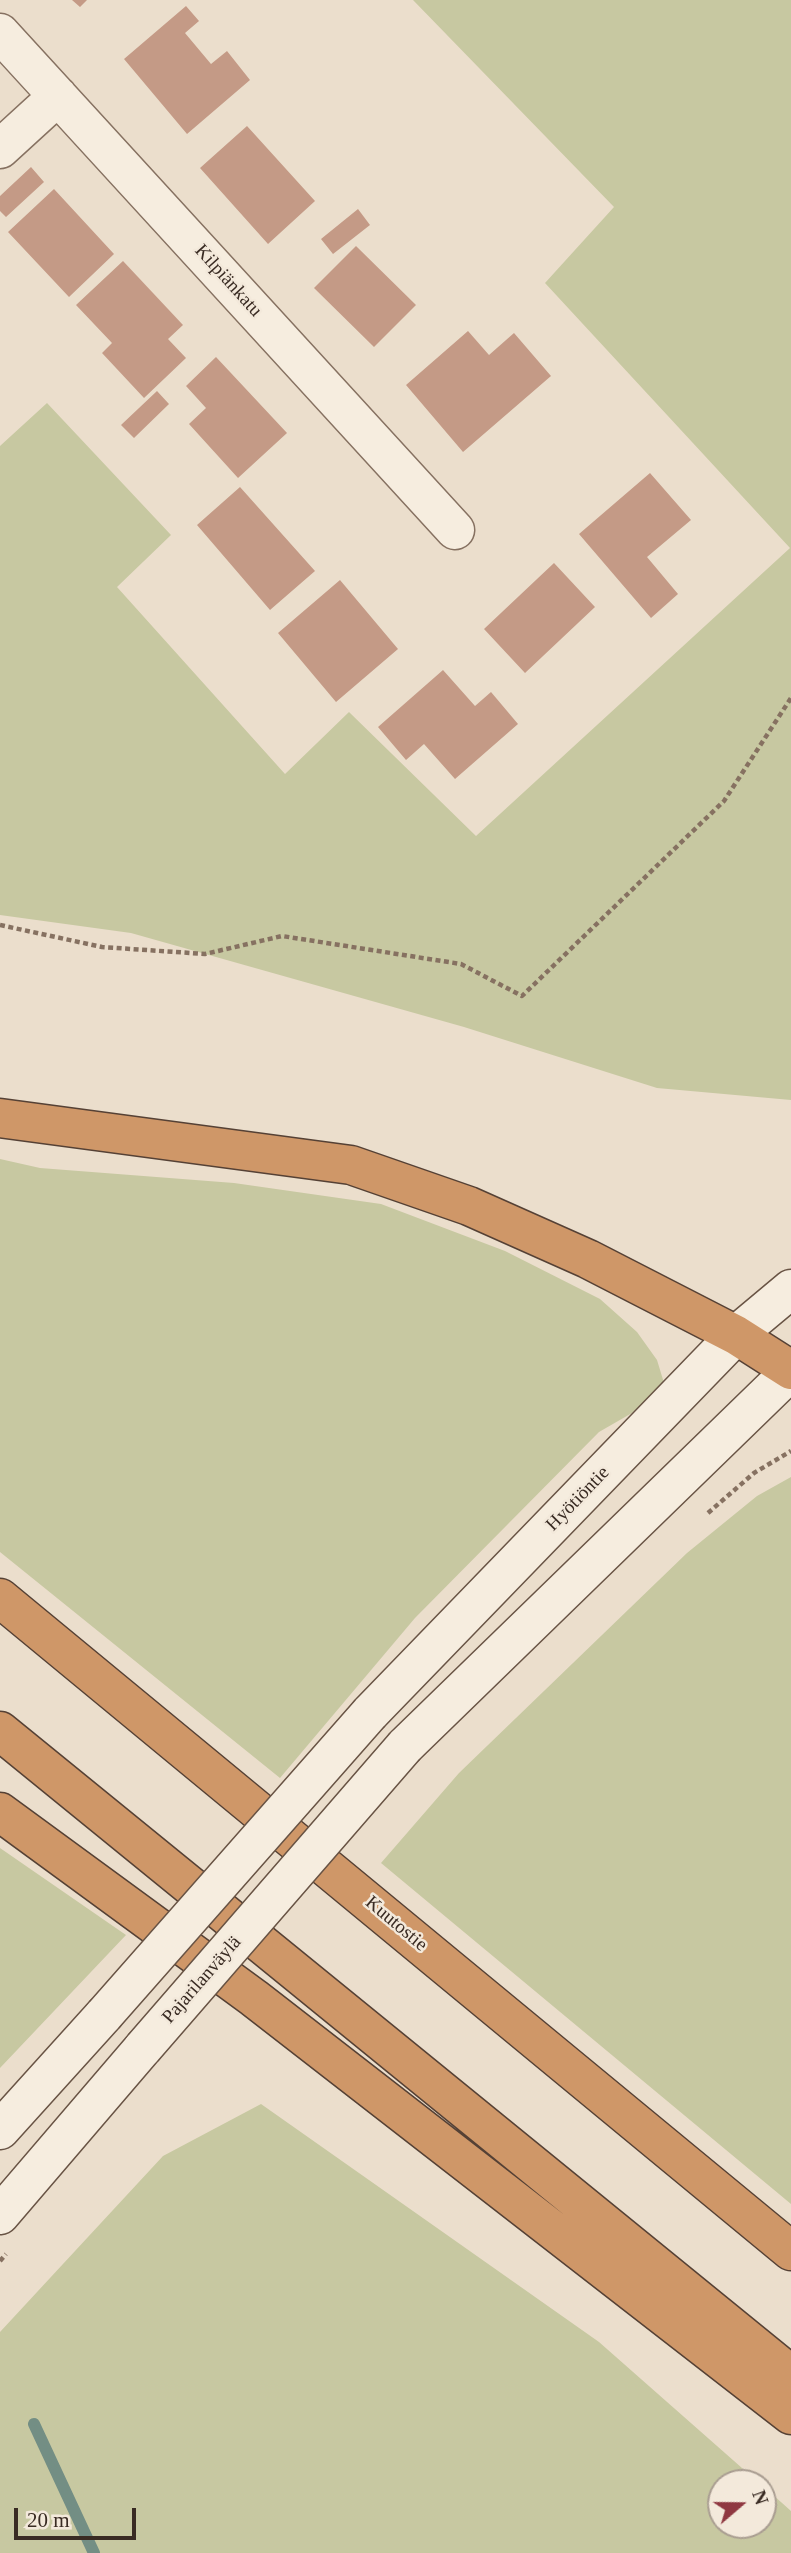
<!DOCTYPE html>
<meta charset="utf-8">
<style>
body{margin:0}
#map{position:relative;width:791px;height:2553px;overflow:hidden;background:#ebdecc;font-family:Georgia,serif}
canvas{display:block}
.north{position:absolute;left:707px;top:2469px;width:70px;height:70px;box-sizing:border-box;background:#f3e9db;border:2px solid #a99d91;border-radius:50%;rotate:70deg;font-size:19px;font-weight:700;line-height:28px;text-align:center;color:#392b23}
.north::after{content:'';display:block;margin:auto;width:24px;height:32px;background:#8f3841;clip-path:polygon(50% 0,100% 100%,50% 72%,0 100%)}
.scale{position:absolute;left:14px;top:2508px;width:122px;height:32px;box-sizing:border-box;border:4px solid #392b23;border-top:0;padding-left:9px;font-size:21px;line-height:24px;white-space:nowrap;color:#392b23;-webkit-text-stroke:5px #f3e9db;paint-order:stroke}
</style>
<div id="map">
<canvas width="791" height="2553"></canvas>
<div class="north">N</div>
<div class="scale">20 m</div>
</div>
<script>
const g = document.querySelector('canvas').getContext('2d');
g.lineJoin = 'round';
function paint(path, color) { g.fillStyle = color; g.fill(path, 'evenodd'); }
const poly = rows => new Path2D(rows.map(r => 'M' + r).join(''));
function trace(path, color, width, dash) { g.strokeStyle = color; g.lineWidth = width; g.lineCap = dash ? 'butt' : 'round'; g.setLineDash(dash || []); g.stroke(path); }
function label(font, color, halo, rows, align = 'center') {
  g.font = font + ' Georgia,serif'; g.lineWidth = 5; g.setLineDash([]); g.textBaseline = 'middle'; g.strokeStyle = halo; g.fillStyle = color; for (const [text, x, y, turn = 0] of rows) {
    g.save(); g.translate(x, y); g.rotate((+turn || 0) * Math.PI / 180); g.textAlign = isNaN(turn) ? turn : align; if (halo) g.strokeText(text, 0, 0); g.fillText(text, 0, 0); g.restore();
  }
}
const green = poly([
 [413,0,791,0,791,1100,657,1088,464,1027,131,933,0,915,0,446,47,403,171,535,117,587,285,774,349,712,476,836,790,548,545,283,614,207],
 [0,1159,40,1168,234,1183,381,1204,505,1251,600,1299,637,1332,657,1360,664,1383,632,1413,599,1432,415,1618,280,1778,0,1552],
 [791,1477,791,2204,381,1863,459,1773,687,1553,757,1496],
 [0,1848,126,1935,0,2068],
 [261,2104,599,2342,759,2483,721,2483,721,2525,763,2525,763,2486,791,2511,791,2553,0,2553,0,2332,163,2156]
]);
const stream = poly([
 [34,2424,94,2553]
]);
const building = poly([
 [72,0,87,0,80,7],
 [186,6,199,21,185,33,211,64,227,51,250,80,187,134,124,59],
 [247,126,315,201,268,244,200,168],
 [31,167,44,182,6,217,0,211,0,196],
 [54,189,114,254,69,297,8,232],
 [358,209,370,225,333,254,321,239],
 [356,246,416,305,374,347,314,288],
 [123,261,183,325,168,339,186,358,144,398,102,353,112,343,76,305],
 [468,331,489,355,514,333,551,376,463,452,406,385],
 [216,357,287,433,238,478,189,424,206,408,186,386],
 [157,391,169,404,134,438,121,425],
 [650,473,691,520,647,557,678,594,651,618,579,534],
 [240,487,315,571,270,610,197,525],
 [554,563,595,607,525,673,484,629],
 [340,580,398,649,336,702,278,633],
 [443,670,475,706,491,692,518,724,455,779,424,744,406,760,378,727]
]);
const path = poly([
 [0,925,102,947,205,954,282,936,461,964,522,996,724,801,791,698],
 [708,1513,754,1473,791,1451],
 [0,2261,6,2254]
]);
const street = poly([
 [0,33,455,530],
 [0,149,58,96]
]);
const secondary = poly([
 [370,1713,736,1335,791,1289],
 [405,1746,791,1371],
 [0,2130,104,2015],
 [0,2215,143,2048]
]);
const highway = poly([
 [0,1118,351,1165,469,1206,588,1259,736,1335,791,1370],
 [0,1598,791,2251],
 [0,1731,791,2375],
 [0,1812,254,1998,791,2415]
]);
const secondaryBridge = poly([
 [104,2015,370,1713],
 [143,2048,405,1746]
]);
const streetNames = [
 ["Kilpiänkatu",228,281,48],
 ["Hyötiöntie",578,1499,-46],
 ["Kuutostie",396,1924,40],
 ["Pajarilanväylä",202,1980,-49]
];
paint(green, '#c7c8a1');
trace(stream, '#738e84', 12);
paint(building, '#c49a86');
trace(street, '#867161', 41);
trace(secondary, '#685344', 41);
trace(highway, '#554135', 41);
trace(path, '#867161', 4.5, [5, 3.5]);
trace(street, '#f6eddf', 38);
trace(secondary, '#f6eddf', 38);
trace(highway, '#cf9768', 38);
trace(secondaryBridge, '#685344', 41, []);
trace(secondaryBridge, '#f6eddf', 38);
label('19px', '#392b23', '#f3e9db', streetNames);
</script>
